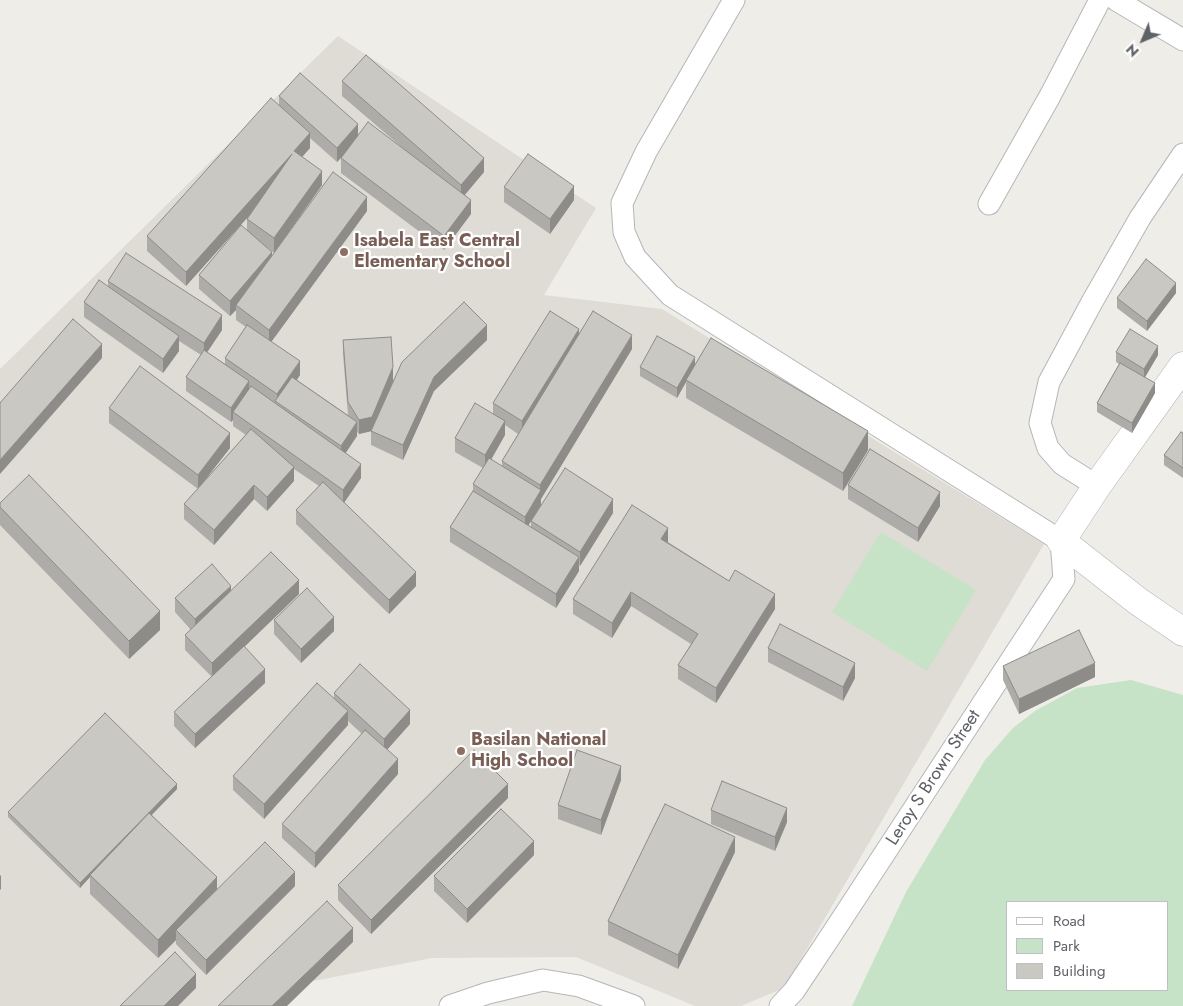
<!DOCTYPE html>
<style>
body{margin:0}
#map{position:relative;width:1183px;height:1006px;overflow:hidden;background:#efede7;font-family:Jost,sans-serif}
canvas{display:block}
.legend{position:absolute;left:1006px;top:901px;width:162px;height:90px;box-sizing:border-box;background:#fff;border:1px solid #bfc0c1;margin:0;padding:6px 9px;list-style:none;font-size:15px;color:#5e6165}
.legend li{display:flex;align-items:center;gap:10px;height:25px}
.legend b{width:25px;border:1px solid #bfc0c1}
.north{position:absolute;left:1118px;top:15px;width:50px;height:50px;-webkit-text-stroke:4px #fff;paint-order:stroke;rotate:225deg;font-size:14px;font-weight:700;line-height:20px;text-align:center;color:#5e6165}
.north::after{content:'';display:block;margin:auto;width:18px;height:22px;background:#5e6165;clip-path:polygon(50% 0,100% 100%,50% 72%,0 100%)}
</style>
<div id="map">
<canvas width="1183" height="1006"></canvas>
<ul class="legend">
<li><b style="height:6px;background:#fff"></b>Road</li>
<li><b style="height:14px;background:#c6e3c7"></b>Park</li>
<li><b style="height:14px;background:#cac8c3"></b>Building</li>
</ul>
<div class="north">N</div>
</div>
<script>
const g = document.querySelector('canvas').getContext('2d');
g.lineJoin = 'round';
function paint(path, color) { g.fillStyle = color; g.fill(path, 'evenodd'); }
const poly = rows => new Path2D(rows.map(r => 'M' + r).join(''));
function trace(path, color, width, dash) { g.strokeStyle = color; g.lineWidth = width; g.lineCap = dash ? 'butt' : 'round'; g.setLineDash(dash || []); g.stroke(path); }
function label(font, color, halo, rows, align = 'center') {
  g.font = font + ' Jost,sans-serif'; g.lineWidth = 4.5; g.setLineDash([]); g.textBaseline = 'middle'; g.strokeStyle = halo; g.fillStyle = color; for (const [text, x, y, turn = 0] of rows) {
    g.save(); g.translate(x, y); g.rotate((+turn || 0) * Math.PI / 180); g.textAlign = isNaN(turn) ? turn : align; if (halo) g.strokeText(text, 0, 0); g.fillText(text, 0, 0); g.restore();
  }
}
const education = poly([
 [338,36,596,208,544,295,662,309,1044,544,784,988,741,1006,695,1006,576,957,432,958,308,982,282,1006,0,1006,0,369]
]);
const green = poly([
 [881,532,976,590,927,671,832,612],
 [1131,680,1183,695,1183,1006,852,1006,906,892,985,760,1013,728,1035,711,1077,688],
 [1007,902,1167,902,1167,990,1007,990]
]);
const street = poly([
 [734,0,646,152,622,203,624,232,635,257,670,295,1061,541,1064,579,830,937,794,991,780,1006],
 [1116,0,1183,40],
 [989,204,1050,96,1100,0],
 [1097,486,1062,464,1048,448,1040,423,1049,382,1092,302,1140,218,1183,154],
 [450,1006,488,993,543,980,579,986,634,1006]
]);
const secondary = poly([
 [1183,366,1097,486,1061,541,1139,602,1183,632]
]);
const wall = poly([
 [342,81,484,172,465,195,471,214,444,250,341,173,341,158,344,155,337,162,310,138,310,148,302,157,322,185,274,253,267,247,272,255,367,211,271,342,300,375,297,380,348,415,343,354,343,340,393,380,487,340,434,391,403,460,371,445,371,431,359,434,357,432,357,436,345,453,361,478,344,503,416,586,389,614,296,524,296,510,319,486,294,469,294,481,267,511,254,499,214,545,184,519,184,504,198,489,109,423,109,408,230,448,201,485,246,435,233,426,233,420,231,422,186,391,186,377,201,355,179,341,179,351,163,373,84,317,84,302,108,287,108,281,222,330,207,352,225,364,225,358,246,327,236,320,236,310,230,316,199,289,199,275,247,230,247,217,186,286,147,251,147,236,279,105,279,96,358,136,405,150,342,96],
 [504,187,574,200,550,234,504,202],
 [1176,293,1147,331,1117,308,1117,298],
 [632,349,541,499,541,505,528,525,531,527,531,521,613,513,580,566,579,565,579,571,556,608,450,542,450,527,473,491,473,484,483,468,455,452,455,438,493,413,493,403],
 [505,425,518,434,502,461,502,466,491,460,505,435],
 [1116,352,1158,355,1145,377,1155,393,1132,433,1097,412,1097,403,1119,364,1116,362],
 [695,365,868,450,843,491,686,398,686,382,677,398,640,376,640,367],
 [1183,433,1183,478,1164,465,1164,455],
 [848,485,940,506,918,542,848,499],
 [0,503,160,630,129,659,0,525],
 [668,542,729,581,775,609,716,703,678,679,678,665,691,644,631,606,612,638,573,614,573,599],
 [231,591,299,594,244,647,265,683,195,748,174,726,174,712,212,677,185,650,185,635,191,630,175,612,175,598],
 [274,620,334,631,301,663,274,634],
 [768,648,855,678,843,701,768,662],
 [1003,666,1095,677,1019,714,1003,680],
 [334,693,410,724,387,750,398,774,315,868,282,838,282,824,362,734,348,721,348,725,264,819,233,790,233,776,334,697],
 [621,780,601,835,558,819,558,805],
 [177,789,152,815,217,889,295,886,206,975,176,944,176,940,158,958,90,894,90,877,80,888,8,817,8,812],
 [508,798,371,934,338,900,338,885],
 [711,810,787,822,775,851,711,824],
 [735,852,678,969,608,935,608,921],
 [534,855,467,923,434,891,434,876]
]);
const shadedWall = poly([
 [358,124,358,139,337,162,337,148],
 [310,133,310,148,294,166,294,151],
 [292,154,292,168,186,286,186,272],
 [484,158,484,172,461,199,461,185],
 [322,171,322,185,274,253,274,238],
 [574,186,574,200,550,234,550,219],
 [367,197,367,211,269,345,269,330],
 [471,200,471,214,444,250,444,236],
 [272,252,272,267,236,305,236,310,230,316,230,301],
 [1176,283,1176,293,1147,331,1147,321],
 [222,315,222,330,204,357,204,343],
 [487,325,487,340,434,391,403,460,403,445,434,377],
 [579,329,579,344,522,436,522,421],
 [632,335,632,349,541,499,541,505,525,531,525,517,540,491,540,485],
 [179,336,179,351,163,373,163,359],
 [102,344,102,358,0,474,0,460],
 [1158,346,1158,355,1144,379,1144,369],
 [695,357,695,367,686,380,686,382,677,398,677,388],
 [300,361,300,375,280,404,277,402,277,394],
 [393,367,393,381,372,431,359,434,359,420],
 [249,381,249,396,233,412,233,420,231,422,231,408],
 [1155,383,1155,393,1132,433,1132,423],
 [505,421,505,435,485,470,485,455],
 [357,422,357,436,341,460,341,446],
 [868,431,868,450,843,491,843,473],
 [230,433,230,448,198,489,198,475],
 [361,464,361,478,343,504,343,490],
 [294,467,294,481,267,511,267,497],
 [254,485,254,499,214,545,214,530],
 [940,492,940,506,918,542,918,528],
 [613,499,613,513,580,566,580,552],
 [668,528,668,542,661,553,661,539],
 [579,557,579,571,556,608,556,594],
 [416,572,416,586,389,614,389,600],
 [299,580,299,594,212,678,212,663],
 [231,586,231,600,195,633,195,619],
 [631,592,631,606,612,638,612,623],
 [775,594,775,609,716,703,716,688],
 [160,611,160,630,129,659,129,641],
 [334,617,334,631,301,663,301,649],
 [855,663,855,678,843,701,843,687],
 [1095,663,1095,677,1019,714,1019,699],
 [265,669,265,683,195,748,195,734],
 [410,710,410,724,384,753,384,739],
 [348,711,348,725,264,819,264,804],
 [398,759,398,774,315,868,315,853],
 [621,766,621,780,601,835,601,820],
 [177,784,177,789,91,876,90,875,90,877,80,888,80,883],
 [508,784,508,798,371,934,371,920],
 [787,808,787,822,775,851,775,837],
 [735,837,735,852,678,969,678,955],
 [534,841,534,855,467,923,467,909],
 [295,872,295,886,206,975,206,960],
 [1,875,1,889,0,890,0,876],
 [217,877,217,896,176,930,176,940,158,958,158,940],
 [353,928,353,942,287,1006,272,1006],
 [196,974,196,988,178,1006,164,1006]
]);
const building = poly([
 [366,55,484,158,461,185,342,81,366,55],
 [300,73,358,124,337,148,279,96,300,73],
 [271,98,310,133,294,151,322,171,274,238,247,219,292,154,186,272,147,236,271,98],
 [368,122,471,200,444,236,341,158,368,122],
 [528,154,574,186,550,219,504,187,528,154],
 [333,172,367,197,269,330,236,305,333,172],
 [241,225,272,252,230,301,199,275,241,225],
 [126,253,222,315,204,343,108,281,126,253],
 [1146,259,1176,283,1147,321,1117,298,1146,259],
 [99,280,179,336,163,359,84,302,99,280],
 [464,302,487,325,434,377,403,445,371,431,402,362,464,302],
 [550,311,579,329,522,421,493,403,550,311],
 [593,311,632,335,540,485,502,461,593,311],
 [73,319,102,344,0,460,0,403,73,319],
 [247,325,300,361,277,394,225,358,247,325],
 [1130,329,1158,346,1144,369,1116,352,1130,329],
 [657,336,695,357,677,388,640,367,657,336],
 [391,337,393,367,372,417,359,420,348,402,343,340,391,337],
 [711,338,868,431,843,473,686,380,711,338],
 [204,350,249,381,231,408,186,377,204,350],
 [1120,363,1155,383,1132,423,1097,403,1120,363],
 [140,366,230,433,198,475,109,408,140,366],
 [292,377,357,422,341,446,275,401,292,377],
 [251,386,361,464,343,490,233,412,251,386],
 [475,403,505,421,485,455,455,438,475,403],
 [251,429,294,467,267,497,254,485,214,530,184,504,251,429],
 [1181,432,1183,433,1183,468,1164,455,1181,432],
 [870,449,940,492,918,528,848,485,870,449],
 [489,458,541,490,525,517,473,484,489,458],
 [565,468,613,499,580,552,531,521,565,468],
 [29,475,160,611,129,641,0,507,0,503,29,475],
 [323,482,416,572,389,600,296,510,323,482],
 [473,491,579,557,556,594,450,527,473,491],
 [632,505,668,528,661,539,729,581,735,570,775,594,716,688,678,665,698,634,631,592,612,623,573,599,632,505],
 [271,552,299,580,212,663,185,635,271,552],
 [212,564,231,586,195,619,175,598,212,564],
 [307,588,334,617,301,649,274,620,307,588],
 [780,624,855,663,843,687,768,648,780,624],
 [1079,630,1095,663,1019,699,1003,666,1079,630],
 [244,646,265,669,195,734,174,712,244,646],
 [360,664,410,710,384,739,334,693,360,664],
 [317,683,348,711,264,804,233,776,317,683],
 [105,713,177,784,80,883,8,812,105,713],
 [365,730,398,759,315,853,282,824,365,730],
 [474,750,508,784,371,920,338,885,474,750],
 [577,750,621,766,601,820,558,805,577,750],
 [722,781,787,808,775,837,711,810,722,781],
 [665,804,735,837,678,955,608,921,665,804],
 [501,809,534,841,467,909,434,876,501,809],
 [149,813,217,877,158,940,90,875,149,813],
 [265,842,295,872,206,960,176,930,265,842],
 [327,901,353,928,272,1006,218,1006,327,901],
 [175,952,196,974,164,1006,120,1006,175,952]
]);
const markers = [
 [344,252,5,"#8d6e63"],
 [461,751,5,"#8d6e63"]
];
const educationNames = [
 ["Isabela East Central",354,242],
 ["Elementary School",354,263],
 ["Basilan National",471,741],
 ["High School",471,762]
];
const streetNames = [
 ["Leroy S Brown Street",934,778,-57]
];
paint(education, '#dedcd5');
paint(green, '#c6e3c7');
trace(street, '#b4b6ba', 23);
trace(secondary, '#b3b5ba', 29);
trace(street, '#fff', 21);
trace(secondary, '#fff', 28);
paint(wall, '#aeaca8');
paint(shadedWall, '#8d8c88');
paint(building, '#cac8c3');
trace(building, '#8d8c88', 1);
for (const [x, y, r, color] of markers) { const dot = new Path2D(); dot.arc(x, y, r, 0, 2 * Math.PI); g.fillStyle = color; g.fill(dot); trace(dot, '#fff', 2); }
label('bold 18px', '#785e54', '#fff', educationNames, 'left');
label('18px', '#5e6165', '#fff', streetNames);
</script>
